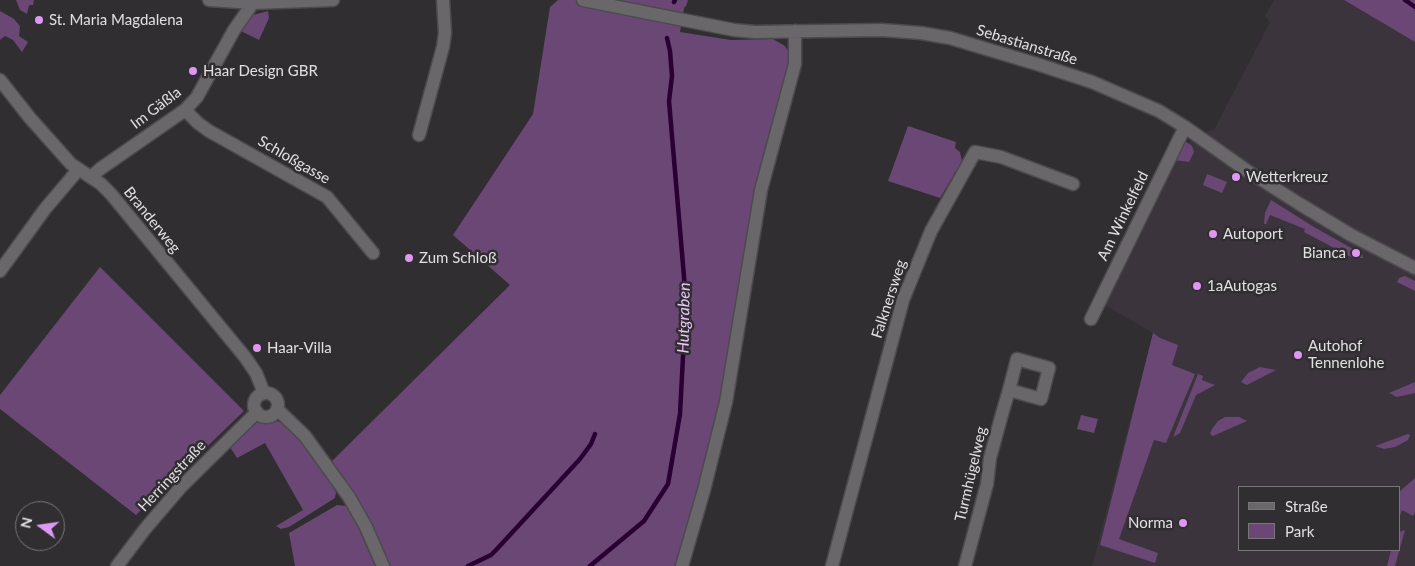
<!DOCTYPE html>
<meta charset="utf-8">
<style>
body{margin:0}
#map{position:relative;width:1415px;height:566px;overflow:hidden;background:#302e31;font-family:Lato,sans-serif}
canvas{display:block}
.legend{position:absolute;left:1238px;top:486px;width:162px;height:65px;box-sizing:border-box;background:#302e31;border:1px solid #777577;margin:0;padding:6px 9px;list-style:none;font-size:15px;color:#e1dfe1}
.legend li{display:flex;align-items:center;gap:10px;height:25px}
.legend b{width:25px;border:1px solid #777577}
.north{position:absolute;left:15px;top:501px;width:50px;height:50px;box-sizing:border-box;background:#302e31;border:1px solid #777577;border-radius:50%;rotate:284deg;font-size:14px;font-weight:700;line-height:20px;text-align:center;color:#e1dfe1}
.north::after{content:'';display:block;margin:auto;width:18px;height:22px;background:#de98f2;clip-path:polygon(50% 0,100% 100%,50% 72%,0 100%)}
</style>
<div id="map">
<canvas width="1415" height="566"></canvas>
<ul class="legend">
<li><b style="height:6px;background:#69676a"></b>Straße</li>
<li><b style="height:14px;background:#6a4775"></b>Park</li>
</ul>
<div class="north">N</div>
</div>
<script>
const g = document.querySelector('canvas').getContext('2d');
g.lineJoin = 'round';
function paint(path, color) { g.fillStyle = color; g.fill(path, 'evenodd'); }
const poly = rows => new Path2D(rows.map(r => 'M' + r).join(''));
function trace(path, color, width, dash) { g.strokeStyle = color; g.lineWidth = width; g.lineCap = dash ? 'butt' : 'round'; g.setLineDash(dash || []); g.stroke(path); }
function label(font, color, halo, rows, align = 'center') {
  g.font = font + ' Lato,sans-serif'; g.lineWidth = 5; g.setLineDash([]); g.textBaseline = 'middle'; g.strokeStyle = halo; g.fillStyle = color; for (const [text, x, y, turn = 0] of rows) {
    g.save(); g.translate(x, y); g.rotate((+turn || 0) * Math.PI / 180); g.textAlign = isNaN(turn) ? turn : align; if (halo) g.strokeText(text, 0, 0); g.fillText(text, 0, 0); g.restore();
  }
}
const built = poly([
 [1274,0,1344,0,1415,42,1415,566,1092,566,1153,333,1105,305,1174,160,1182,146,1215,128,1270,22,1265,16],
 [1239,487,1399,487,1399,550,1239,550]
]);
const green = poly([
 [16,0,34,0,33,5,29,5,27,14,20,10],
 [558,0,688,0,686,6,684,8,680,32,731,40,773,39,785,46,788,51,789,60,787,69,763,155,750,216,719,404,708,451,675,566,389,566,331,462,510,285,453,235,533,114,550,7],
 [1344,0,1415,0,1415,42],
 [0,11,14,19,20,26,19,36,28,42,22,52,13,40,5,36,0,40],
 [268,11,269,18,259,40,239,30,249,16],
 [908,126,956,142,955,148,960,152,962,161,940,198,888,181],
 [1185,141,1192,146,1194,152,1189,162,1174,160],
 [1207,174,1227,182,1222,193,1203,185],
 [1271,200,1314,227,1362,254,1363,258,1353,258,1304,232,1305,229,1270,215,1266,224,1264,224,1265,213],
 [100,267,244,411,136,515,0,409,0,395],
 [1405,276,1415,281,1415,291,1397,282,1399,278],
 [1153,333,1160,338,1178,345,1172,365,1195,374,1166,443,1154,440,1119,539,1158,553,1155,563,1100,545],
 [1260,367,1276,370,1247,385,1241,382,1248,373],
 [1198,374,1203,376,1202,380,1215,385,1196,395,1180,433,1173,437],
 [1415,382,1415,393,1397,397,1389,393],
 [1081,415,1098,419,1094,433,1077,429],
 [1225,417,1239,417,1247,421,1213,436,1210,434,1212,429,1218,421],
 [272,419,282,423,293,432,323,471,336,492,335,498,289,527,281,529,276,526,303,510,265,443,237,458,230,447,257,422,263,420],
 [1408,434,1410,435,1408,440,1395,447,1384,449,1375,446],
 [1415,478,1415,512,1413,516,1402,510,1399,518,1399,492],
 [337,505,347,506,354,518,375,566,295,566,289,533],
 [1405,530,1395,566,1387,566,1391,550,1399,550,1399,532]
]);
const stream = poly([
 [1405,0,1415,7],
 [674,2,675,0],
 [468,566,491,555,496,550,580,459,591,444,595,434],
 [590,566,644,521,668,484,680,414,686,300,669,101,672,76,670,51,667,38]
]);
const minor = poly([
 [209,0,253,3,333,0],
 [583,0,734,30,755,32,881,30,921,33,950,38,1040,65,1092,82,1159,111,1185,127,1246,170,1298,203,1351,235,1415,268],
 [0,80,30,118,71,164,101,184,111,194,245,357,256,373,264,393],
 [185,110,198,123,209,131,327,197,373,253],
 [419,135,443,47,445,33,443,0],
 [91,177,100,169,185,110,197,97,234,30,255,0],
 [0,271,45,209,78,170],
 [1091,319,1185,127],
 '254 405a12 12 0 1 1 24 0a12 12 0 1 1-24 0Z',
 [277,409,305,436,349,497,366,527,383,566],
 [117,566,145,529,180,488,257,412],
 [682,566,704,490,726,402,761,190,795,64,795,31],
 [832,566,903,300,931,231,975,152,1001,157,1073,184],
 [965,566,987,484,990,458,1002,414,1009,390,1017,359,1049,368,1041,399,1009,390]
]);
const markers = [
 [39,20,5,"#de98f2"],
 [193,71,5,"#de98f2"],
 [1236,177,5,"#de98f2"],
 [1213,234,5,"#de98f2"],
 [1356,253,5,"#de98f2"],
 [409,258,5,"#de98f2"],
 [1197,286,5,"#de98f2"],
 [257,348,5,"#de98f2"],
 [1298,355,5,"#de98f2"],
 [1183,523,5,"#de98f2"]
];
const poiNames = [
 ["St. Maria Magdalena",49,20],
 ["Haar Design GBR",203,71],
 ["Wetterkreuz",1246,177],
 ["Autoport",1223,234],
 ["Bianca",1346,253,"right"],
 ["Zum Schloß",419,258],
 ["1aAutogas",1207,286],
 ["Autohof",1308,346],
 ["Tennenlohe",1308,363],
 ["Haar-Villa",267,348],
 ["Norma",1173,523,"right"]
];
const streetNames = [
 ["Sebastianstraße",1027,45,17],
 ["Im Gäßla",156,108,-37],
 ["Schloßgasse",294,160,30],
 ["Am Winkelfeld",1123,216,-64],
 ["Branderweg",152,220,51],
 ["Falknersweg",889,299,-72],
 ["Turmhügelweg",971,474,-77],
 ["Herringstraße",172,476,-47]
];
const waterNames = [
 ["Hutgraben",684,318,-89]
];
paint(built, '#3b343c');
paint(green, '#6a4775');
trace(stream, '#2a0034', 4.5);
trace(minor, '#4c4a4d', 15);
trace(minor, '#69676a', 12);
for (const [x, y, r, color] of markers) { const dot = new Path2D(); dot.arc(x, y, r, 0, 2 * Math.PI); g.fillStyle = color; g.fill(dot); trace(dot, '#302e31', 2); }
label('15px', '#e1dfe1', '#302e31', poiNames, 'left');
label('15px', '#e1dfe1', '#302e31', streetNames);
label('italic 16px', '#ebc5f7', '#302e31', waterNames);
</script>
